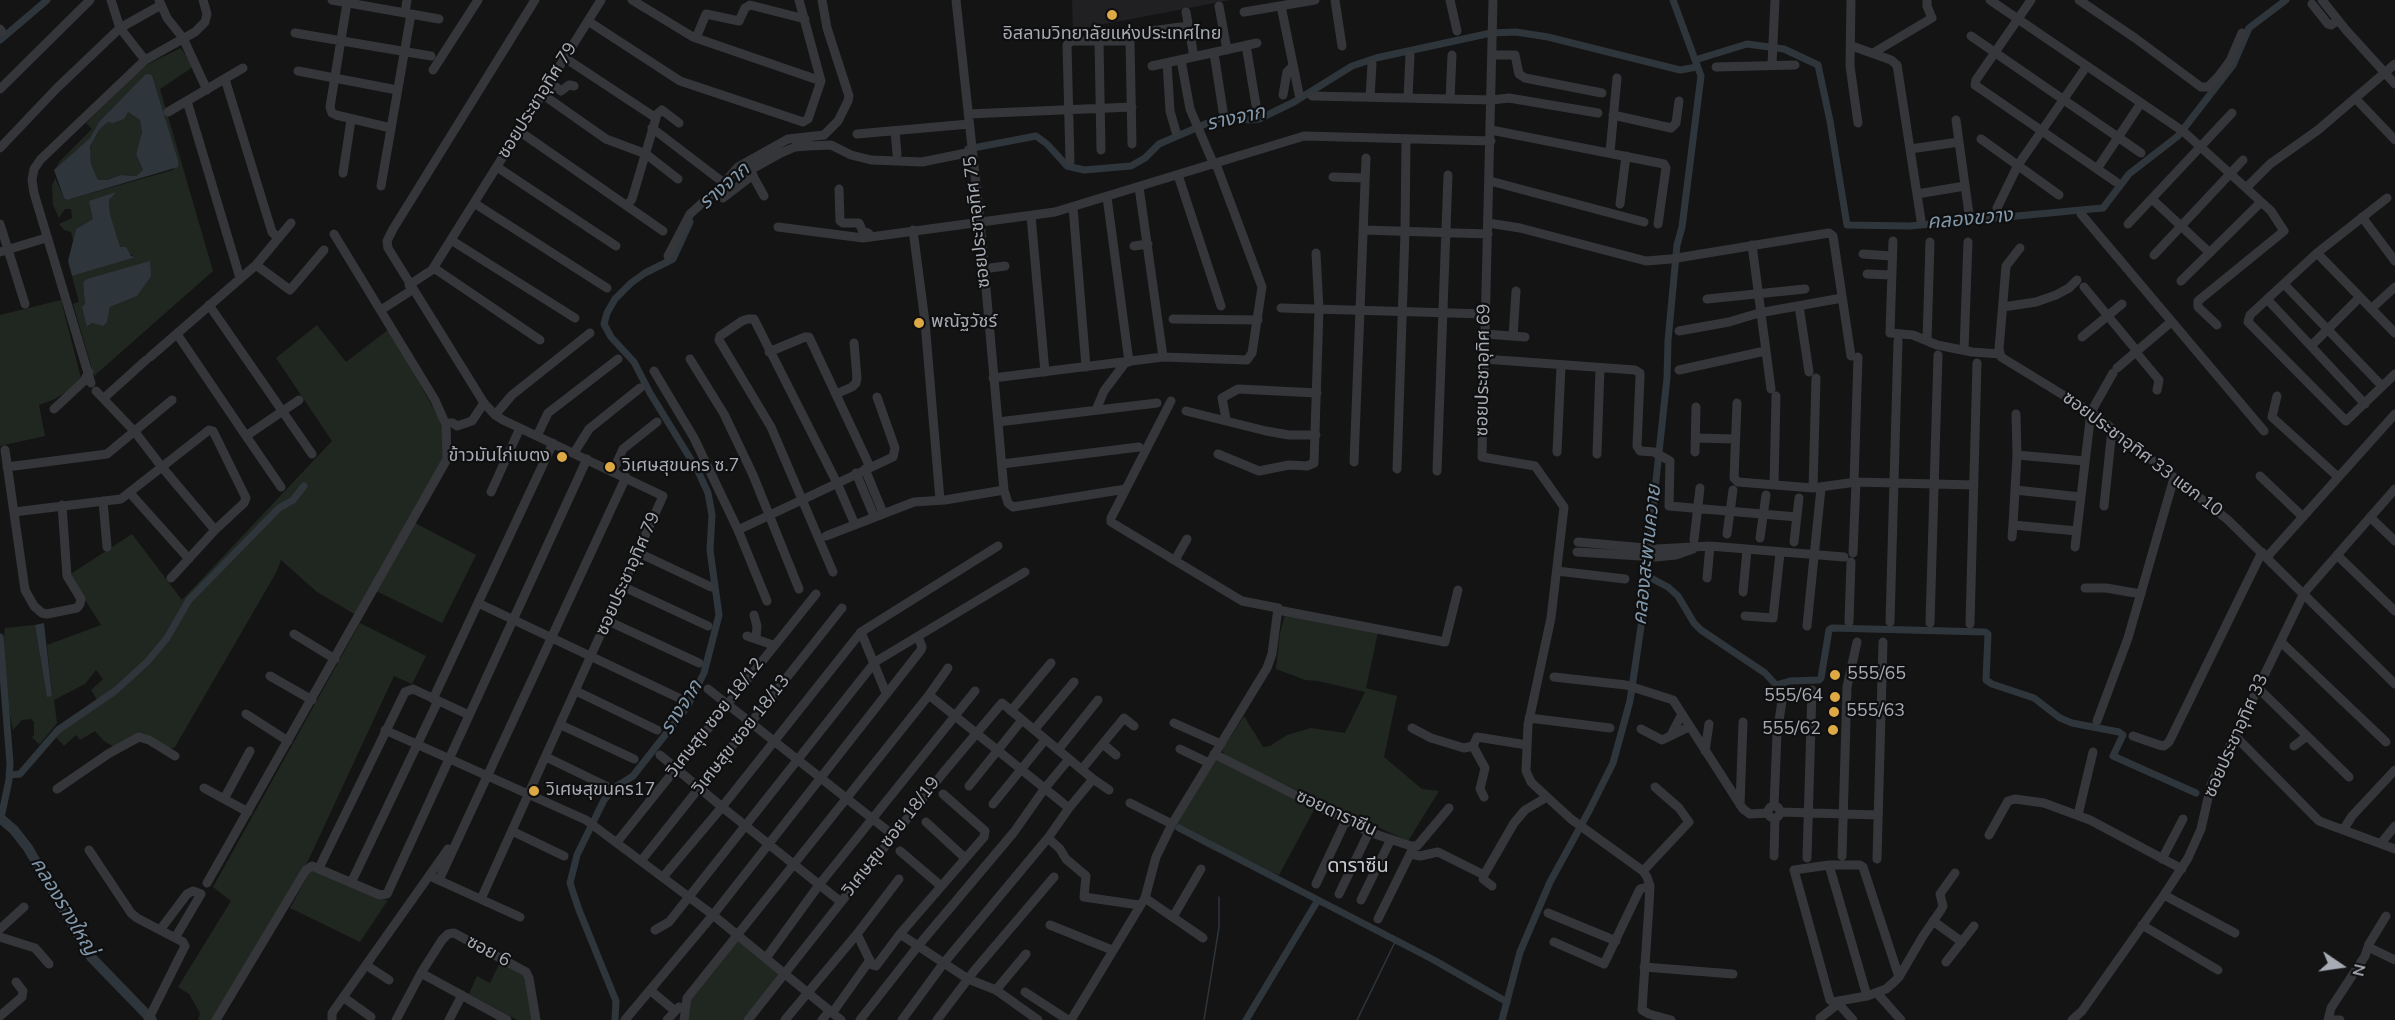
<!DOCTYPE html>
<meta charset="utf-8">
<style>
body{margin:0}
#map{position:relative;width:2395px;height:1020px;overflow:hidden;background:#141415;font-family:"Nunito Sans",sans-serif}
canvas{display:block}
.north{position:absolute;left:2311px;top:936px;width:60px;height:60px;-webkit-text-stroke:4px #0f0f10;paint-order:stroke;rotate:103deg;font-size:16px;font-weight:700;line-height:24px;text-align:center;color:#a7abb4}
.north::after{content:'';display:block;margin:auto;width:21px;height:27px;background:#a7abb4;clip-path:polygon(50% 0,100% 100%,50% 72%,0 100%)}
</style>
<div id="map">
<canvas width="2395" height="1020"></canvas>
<div class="north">N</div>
</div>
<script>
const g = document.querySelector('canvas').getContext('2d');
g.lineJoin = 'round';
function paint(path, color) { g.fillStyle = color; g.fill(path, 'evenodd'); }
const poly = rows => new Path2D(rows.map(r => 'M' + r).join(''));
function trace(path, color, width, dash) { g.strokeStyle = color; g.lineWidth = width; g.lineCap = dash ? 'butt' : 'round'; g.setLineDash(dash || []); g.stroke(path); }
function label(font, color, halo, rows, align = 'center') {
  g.font = font + ' "Nunito Sans","Noto Sans Thai",sans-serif'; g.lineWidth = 4.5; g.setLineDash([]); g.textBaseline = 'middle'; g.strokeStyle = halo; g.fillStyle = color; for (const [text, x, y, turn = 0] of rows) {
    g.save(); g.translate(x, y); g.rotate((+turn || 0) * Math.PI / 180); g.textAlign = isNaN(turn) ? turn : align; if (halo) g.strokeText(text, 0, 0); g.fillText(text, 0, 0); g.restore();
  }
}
const built = poly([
 [1072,0,1231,0,1073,30]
]);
const green = poly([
 [181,48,193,67,160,89,213,271,94,376,73,304,79,302,72,276,135,257,120,248,110,214,109,200,115,192,93,219,76,229,73,241,71,232,64,230,59,224,72,218,71,209,65,209,59,218,53,205,52,186,55,178,64,198,67,200,173,170,178,160,152,75,99,122,90,138,54,170,60,161,92,129,86,123,144,66],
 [83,283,137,296,110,307,107,321,92,323,88,327,82,307,85,304],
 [128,112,140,120,142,132,136,154,143,170,136,176,121,175,107,180,98,180,91,164,90,148,99,130,108,122],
 [61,300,82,382,55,399,39,405,45,436,0,446,0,315],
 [317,325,346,362,389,329,439,418,442,429,443,459,356,615,317,592,281,560,277,571,175,747,170,749,150,739,114,747,104,741,95,731,80,740,76,735,64,746,53,734,64,723,98,701,91,690,103,679,96,670,85,684,54,700,57,723,41,743,39,744,32,737,34,735,34,722,31,719,22,720,13,730,4,685,5,671,3,642,5,628,35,625,47,696,52,696,47,645,101,625,69,575,132,534,182,600,332,441,276,358],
 [415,523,476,555,442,623,376,591],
 [1285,614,1378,632,1366,688,1397,696,1384,757,1422,789,1439,791,1408,841,1225,757,1222,750,1244,716,1263,747,1270,746,1287,735,1311,728,1345,733,1365,692,1318,681,1305,680,1276,669,1280,633],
 [360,623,426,656,412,684,394,676,308,861,212,1020,198,1020,200,1013,189,994,178,987,231,901,213,887],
 [1216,759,1315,808,1279,875,1213,850,1174,829],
 [315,869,379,899,388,900,360,942,290,908,310,872],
 [737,935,785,974,748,1020,684,1020,687,998],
 [500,962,527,978,534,1020,517,1020,469,994,477,976,490,983]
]);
const water = poly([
 [146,74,152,75,178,160,178,167,67,200,64,198,54,170,90,138,99,122],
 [128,112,140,120,142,132,136,154,143,170,136,176,121,175,107,180,98,180,91,164,90,147,99,130,108,122,113,123,124,119],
 [116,192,109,200,110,214,120,247,126,247,131,256,136,257,72,276,68,261,76,229,93,219,89,201],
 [150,261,151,276,137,296,110,307,107,322,103,326,92,323,87,327,82,307,85,304,83,283,87,279],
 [44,623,52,696,47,697,35,625]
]);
const stream = poly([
 [1204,1020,1219,927,1219,897],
 [1357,1020,1396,940]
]);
const canal = poly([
 [0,40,47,0],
 [1695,60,1747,44,1784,49,1818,65,1830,121,1847,225,1909,226,2103,208,2129,174,2178,136,2233,65,2249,28,2286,0],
 [968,149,1036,136,1047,144,1067,166,1084,170,1131,166,1145,158,1159,144,1217,119,1228,116,1249,120,1259,119,1294,102,1352,66,1376,58,1491,33,1516,32,1548,37,1680,70,1697,67],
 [1647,576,1668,587,1678,596,1694,623,1701,630,1765,673,1776,685,1790,681,1819,680,1821,678,1829,630,1832,628,1985,632,1988,634,1986,680,1992,684,2034,698,2060,718,2072,723,2119,732,2123,735,2113,756,2196,793],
 [0,637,10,763,9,780,1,818],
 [9,775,20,774,58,730,115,691,147,662,167,638,189,600,279,508,293,500,304,486],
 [1179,828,1434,960,1507,1002],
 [615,1020,616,1001,579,910,570,883,577,855,604,800,614,788,633,776,687,707,704,673,719,615,710,550,712,515,708,493,698,471,650,393,634,362,611,337,604,324,607,313,615,299,631,283,645,273,673,259,690,222],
 [1246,1020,1318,900],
 [1502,1020,1520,952,1550,882,1589,811,1613,763,1630,701,1647,586,1650,536,1667,378,1668,341,1677,245,1682,227,1701,76,1673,0]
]);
const river = poly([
 [0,818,14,830,28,848,91,957,152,1020]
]);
const minor = poly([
 [111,0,120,28,145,60],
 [159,0,167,18,183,38,207,90],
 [332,0,439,19],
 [632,0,693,37,821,81],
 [956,0,980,221,1004,490,1008,503,1013,507,1126,489],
 [1335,0,1342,46],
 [1450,0,1457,31],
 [1493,0,1482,457,1535,466,1564,507,1551,618,1528,725,1526,771,1531,782,1547,797,1571,819,1643,871,1647,877,1650,886,1649,905,1642,1010,1649,1014,1671,1020],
 [1851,0,1850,66,1858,123],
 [1990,0,2184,132,2246,188,2270,164,2318,130,2395,64],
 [2031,0,1976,80,1975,85,2116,182],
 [2079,0,2135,38,2201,87,2208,87,2218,77,2230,61,2242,33],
 [2322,0,2346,30,2395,84],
 [347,3,330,107,332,113,336,115,391,128],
 [2312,4,2328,24,2331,25,2338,20],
 [1219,6,1227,50],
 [1281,6,1299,94],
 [1186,12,1194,57],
 [1244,12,1315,0],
 [405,13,407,0],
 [588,21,680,81,803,122,808,119,821,81,799,0],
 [0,29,2,32],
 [1151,31,1188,26],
 [295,33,431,56],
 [1971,36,2141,153],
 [696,38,706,14,739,21,745,8,750,5,805,19],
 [1099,41,1101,150],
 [1246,45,1257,111],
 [1852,46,1891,60,1897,65,1921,220],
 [1214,53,1223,111],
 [1873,53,1932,18,1927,6,1927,0],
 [1493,55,1515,55,1519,74,1525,78,1602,93],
 [565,58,656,118,632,199,627,206],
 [1181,60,1190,109,1214,165],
 [1167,63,1170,111,1176,132],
 [1772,64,1775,0],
 [1152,66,1257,43],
 [1716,67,1795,65],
 [433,70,478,0],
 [298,71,397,90],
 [225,79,272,232,278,238],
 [550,82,561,91,569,85,574,86],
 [0,89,90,0],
 [542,94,606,139,646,154,678,179],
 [1283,95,1287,72,1293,66],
 [1312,96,1492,100,1509,98,1598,113],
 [1370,97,1372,64],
 [1408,98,1410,55],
 [1450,99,1452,55],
 [2356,99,2395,140],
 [187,101,240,278],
 [168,112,243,68],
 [968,114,1132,107],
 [1613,115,1671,128,1676,123,1679,101],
 [655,116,662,110,679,123],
 [1956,120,1969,214],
 [652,128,724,183],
 [1491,130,1664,164,1666,168,1658,224],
 [519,131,663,231],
 [895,131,897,154],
 [857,134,969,124],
 [808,138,808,146,831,145,851,155,871,160,922,162,971,152],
 [1981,139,2059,195],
 [0,148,57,88,120,28,161,5],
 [1910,149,1959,142],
 [1610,152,1617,78],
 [1070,161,1067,45,1071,41,1130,41,1132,144],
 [497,167,616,246],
 [748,167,764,196],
 [2097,169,2141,103],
 [750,170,779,154,795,147,808,146],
 [343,173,351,120],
 [1178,175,1221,306],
 [1333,177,1365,178],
 [1490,181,1644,222],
 [381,186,411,14],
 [839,189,840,221,843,223,859,223,863,232,868,233,871,236],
 [1917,194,1965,186],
 [1107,197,1129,362],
 [723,198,753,175],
 [2387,198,2317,253,2250,315,2248,322,2346,421,2395,374],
 [2153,200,2210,253],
 [474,203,607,288],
 [1620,204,1626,156],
 [1073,207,1086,367],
 [1997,208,2018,165,2086,67],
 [2081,214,2264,431],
 [1031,216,1045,372],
 [2362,217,2395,261],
 [1488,223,1520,228,1646,261,1671,259,1829,233,1833,236,1851,356],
 [0,224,25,304],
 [2128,224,2232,113],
 [778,227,863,238,1055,212,1304,136,1491,141],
 [913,230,925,322,940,500],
 [1363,230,1488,234],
 [451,240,575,318],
 [1893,241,1890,333,1913,335,1937,345,1972,352,2000,354],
 [1752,245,1771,389],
 [1134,246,1148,244],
 [2020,248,2006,266,1999,349,2001,357,2091,412,2228,520,2395,684],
 [0,252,46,238],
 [2317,253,2395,333],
 [1863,254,1892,256],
 [2154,255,2243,160],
 [668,256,690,214,724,183,738,167,788,139,824,135,838,121,848,101,849,96,827,28,822,0],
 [256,265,290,290,324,250],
 [434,268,540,340],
 [983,269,1005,266],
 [1867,274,1892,275],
 [2181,281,2261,202],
 [2284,284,2382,386],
 [409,285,432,270,601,0],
 [2084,287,2136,350],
 [1707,299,1805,289],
 [2267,299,2365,404],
 [209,305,312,454],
 [1799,306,1809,372],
 [2003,307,2036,302,2056,295,2069,288,2077,280],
 [1281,308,1485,314],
 [2371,309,2395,287],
 [381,310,412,290],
 [1173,319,1258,320],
 [2217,325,2198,307,2198,301,2284,231,2271,211,2246,188],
 [1679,331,1729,322,1759,313,1842,298],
 [177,334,246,436,299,400],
 [1485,334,1525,337],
 [1513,336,1516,291],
 [2082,337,2122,304],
 [1927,341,1930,242],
 [2311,346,2360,297],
 [1964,350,1968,242],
 [2135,351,2159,380,2157,390],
 [769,352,805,337,809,337,870,467],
 [150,357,256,265,291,223],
 [1163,357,1247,360,1252,353,1262,287,1216,164],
 [690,359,724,414,753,475,799,589],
 [1484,359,1635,370,1640,373,1640,377,1637,446,1640,451,1654,452,1670,461,1669,506,1797,517],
 [2117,368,2171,322],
 [1679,370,1765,351],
 [654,371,694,438,738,530],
 [993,378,1163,357,1139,187],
 [91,383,34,193,32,180,34,169,41,159,145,60,195,32,205,22,207,14,203,0],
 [96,391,135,432,161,466,215,530],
 [836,394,852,387,856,383,857,378,854,343],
 [2277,396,2272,417,2338,477],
 [104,398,146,360],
 [1737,403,1734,478,1738,482,1813,488,1856,482,1974,485],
 [54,409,84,381,89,372],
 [1096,410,1104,391,1125,363],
 [1186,411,1266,431,1289,435,1316,435],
 [2016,414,2017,455],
 [495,415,512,395,590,333],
 [1226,419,1222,398,1238,389,1317,393],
 [998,422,1157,403],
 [446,423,453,423,457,426,472,421,484,403],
 [246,436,281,487],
 [537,436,548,413,618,359],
 [1696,438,1735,439],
 [5,450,25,590,34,606,42,613,47,614,77,608,80,604,81,599,67,576,62,505],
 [1557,452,1561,366],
 [1695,452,1696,407],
 [574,453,589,429,640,388],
 [1218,454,1259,471,1289,465,1307,466,1314,463,1319,309,1316,253],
 [1597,454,1600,368],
 [1354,462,1366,158],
 [1002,464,1139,447],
 [7,467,107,454,172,400],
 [865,469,883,513],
 [1397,469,1405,232,1406,139],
 [613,471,623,449,657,422],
 [1437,471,1448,175],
 [856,473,874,516],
 [2260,476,2303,517],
 [1854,483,1858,357],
 [1774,485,1776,396],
 [1813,488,1816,378],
 [2015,490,2081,497],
 [491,492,520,428],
 [130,493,189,559],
 [103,501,107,547],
 [2104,506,2112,429],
 [14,512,121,499,209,430,213,431,246,498,244,503,215,530,171,578],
 [2370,517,2395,541],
 [2077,531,2013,525,2017,455,2085,461],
 [1727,534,1733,490],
 [826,536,914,502,945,500,1004,490],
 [2012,537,2013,525],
 [1760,538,1766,495],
 [1694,540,1700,488],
 [1578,542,1657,549,1710,546,1844,557],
 [1794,542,1799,498],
 [2075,547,2091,412,2113,373],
 [1577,552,1656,557,1676,555,1693,549],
 [639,553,711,587],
 [1853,553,1856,482],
 [2337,555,2395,611],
 [2267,557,2395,414],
 [1175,560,1187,539],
 [1557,571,1625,579],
 [833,572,771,427,719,340,720,336,742,321,748,319,754,319,756,323,837,483,853,520],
 [1707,578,1710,546],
 [624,587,708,626],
 [2085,588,2106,588,2141,594],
 [1743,592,1747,550],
 [767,601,738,530,893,457,895,448,877,397],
 [478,603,681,699],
 [1278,610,1445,642,1458,590],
 [754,615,757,626,756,637],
 [1745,616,1773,618,1780,553],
 [608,621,699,663],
 [1849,622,1851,562],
 [1890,622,1898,341],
 [1930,623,1938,355],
 [1970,624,1977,363],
 [1807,626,1821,488],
 [294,634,335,659],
 [747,636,773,645],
 [2281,642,2386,742],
 [270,676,312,700],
 [1554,677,1626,685,1673,700,1743,809,1750,814,1768,813],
 [2258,688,2349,777],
 [708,689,893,835],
 [576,691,657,730],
 [886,693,861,632,998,546],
 [929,695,1069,808],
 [433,699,553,443],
 [1011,711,1051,663],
 [246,714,288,741],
 [1529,718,1610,728],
 [2097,721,2128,638,2174,478],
 [1174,723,1221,744],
 [561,725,634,759],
 [1412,728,1431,738,1464,748,1473,746,1477,737,1527,745],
 [1641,729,1662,740,1689,727],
 [385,730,586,820,713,915,841,1020],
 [1034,730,1074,682],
 [1671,735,1682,714],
 [2133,736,2159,745,2164,746,2169,742,2262,552],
 [2235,736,2319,821,2395,849],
 [1103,744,1116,755],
 [1473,746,1485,768,1480,789,1484,797],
 [2294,746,2307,736],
 [1180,749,1209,763],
 [1058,750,1098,700],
 [1705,751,1709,724],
 [1214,754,1369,832,1411,846,1417,846,1423,839,1449,808],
 [660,755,722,807,841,902],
 [546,757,606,786],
 [1082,769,1124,718,1134,726],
 [1093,779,1109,790],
 [969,786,1022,720],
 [204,788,248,812],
 [57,789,108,754,139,737,149,740,175,756],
 [224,799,250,751],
 [1130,803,1172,824],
 [993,804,1045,740],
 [1740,805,1743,722],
 '1768 812a6 6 0 1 1 12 0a6 6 0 1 1-12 0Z',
 [1774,806,1777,734,1782,701],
 [1780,812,1878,815],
 [2078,815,2093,752],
 [926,822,965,858],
 [2343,830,2352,816,2395,770],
 [512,831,564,856],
 [1989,835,2008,801,2015,799,2044,803,2090,820,2182,869],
 [1048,838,1060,849,1066,859,1086,876,1084,897,1139,905],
 [617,842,816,594],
 [2382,842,2395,826],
 [89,850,131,913,137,918,183,942,185,946,148,1020],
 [900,851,941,886],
 [1410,854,1420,856,1438,852,1484,875],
 [1774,856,1775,818],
 [1842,856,1847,687,1857,642],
 [1807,858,1812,690],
 [1877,859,1883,642],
 [2162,859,2183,819],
 [641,861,842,608],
 [1829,865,1867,996],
 [319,868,405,692,413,689,469,715],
 [1643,871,1689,822,1679,808,1655,787],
 [663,877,722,807,861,632],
 [434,878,520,917],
 [439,880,626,477],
 [207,883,447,459,446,425,435,400,334,234],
 [351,883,438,701],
 [1316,884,1346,820],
 [1492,886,1483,879,1484,875,1514,823,1525,810,1547,797],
 [1339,894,1369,832],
 [2164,895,2235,933],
 [1145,898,1203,938],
 [481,899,663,496,503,420,495,415,484,403,388,248,387,241,393,229,535,0],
 [1361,900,1391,839],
 [1548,913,1616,941],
 [1173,917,1201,869],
 [1378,919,1414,846],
 [1933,921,1962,942],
 [1050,925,1112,950],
 [2142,925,2218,970],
 [0,929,24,907],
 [160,930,187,894,193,891,201,894,175,938],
 [655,930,669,922,875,662,1025,572],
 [857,934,872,965,876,966,900,934,984,837,985,831,943,794],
 [900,934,968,979,996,990,1038,1020],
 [0,937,35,948,49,964],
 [1554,942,1604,964,1640,889,1650,886],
 [2368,947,2395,960],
 [766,958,819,885,975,691],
 [1946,962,1974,926],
 [366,965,389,980],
 [1644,967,1733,974],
 [421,973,507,1020],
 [1899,977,1863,867,1860,865,1829,865,1794,870,1830,1000,1833,1002,1867,996,1886,989,1894,982,1899,977,1923,936,1941,910,1943,906,1940,894,1955,873],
 [650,990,675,1011],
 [996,990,1026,954],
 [1025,992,1068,1020],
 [1877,993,1901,1020],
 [343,997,371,1017],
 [1837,1002,1853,1020],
 [833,1012,870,960],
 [0,1016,22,997,23,991,16,982],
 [1820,1018,1838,1004],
 [216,1020,306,870,312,866,380,895,387,894,587,459],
 [332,1020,332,1013,448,849],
 [396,1020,421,973,442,940,448,934,454,933,526,972,529,978,536,1020],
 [449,1020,462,995],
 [625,1020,713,915,921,650,922,647,918,637],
 [667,1020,679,1007],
 [684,1020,687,998,929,695,948,668],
 [748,1020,943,773,1002,703,1093,779,1069,808,1048,838,943,964,902,1020],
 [785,1020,857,934,899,879],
 [822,1020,830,1010],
 [860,1020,918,946,1014,832,1045,788,1069,759],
 [937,1020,974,971,1054,877],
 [1071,1020,1145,898,1156,857,1172,824,1267,668,1272,654,1278,608,1242,601,1111,522,1111,518,1171,401],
 [2072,1020,2082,1011,2164,895,2188,858,2201,829,2211,785,2304,593,2395,489],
 [2328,1020,2331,1008,2365,956,2369,944,2386,916],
 [2330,1020,2340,1020]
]);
const markers = [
 [1112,15,6,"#dda944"],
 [919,323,6,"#dda944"],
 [562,457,6,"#dda944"],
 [610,467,6,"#dda944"],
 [1835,675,6,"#dda944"],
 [1835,697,6,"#dda944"],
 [1834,712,6,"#dda944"],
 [1833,730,6,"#dda944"],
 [534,791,6,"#dda944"]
];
const poiNames = [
 ["อิสลามวิทยาลัยแห่งประเทศไทย",1112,35,"center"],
 ["พณัฐวัชร์",931,323],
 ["ข้าวมันไก่เบตง",550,457,"right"],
 ["วิเศษสุขนคร ซ.7",622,467],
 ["555/65",1847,675],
 ["555/64",1823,697,"right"],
 ["555/63",1846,712],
 ["555/62",1821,730,"right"],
 ["วิเศษสุขนคร17",546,791]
];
const streetNames = [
 ["ซอยประชาอุทิศ 79",538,101,-58],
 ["ซอยประชาอุทิศ 75",978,222,-96],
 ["ซอยประชาอุทิศ 69",1484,370,-89],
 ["ซอยประชาอุทิศ 33 แยก 10",2142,455,37],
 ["ซอยประชาอุทิศ 79",629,574,-66],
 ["วิเศษสุข ซอย 18/12",716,718,-52],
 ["วิเศษสุข ซอย 18/13",742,735,-52],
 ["ซอยประชาอุทิศ 33",2237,736,-66],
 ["ซอยดาราซีน",1336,814,25],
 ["วิเศษสุข ซอย 18/19",892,837,-52],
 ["ซอย 6",488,952,28]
];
const waterNames = [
 ["รางจาก",1236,119,-12],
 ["รางจาก",725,187,-41],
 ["คลองขวาง",1970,220,-5],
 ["คลองสะพานควาย",1648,555,-84],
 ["รางจาก",682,708,-57],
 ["คลองรางใหญ่",63,907,59]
];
const neighbourhoodNames = [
 ["ดาราซีน",1358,867]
];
paint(built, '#202022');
paint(green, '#202721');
paint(water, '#2e363c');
trace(stream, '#2e363c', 1.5);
trace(canal, '#2e363c', 7);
trace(river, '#2e363c', 10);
trace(minor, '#35363a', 9);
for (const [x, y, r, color] of markers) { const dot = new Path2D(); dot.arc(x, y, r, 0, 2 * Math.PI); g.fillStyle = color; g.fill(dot); trace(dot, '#0f0f10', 2); }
label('18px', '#a7abb4', '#0f0f10', poiNames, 'left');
label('18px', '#a7abb4', '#0f0f10', streetNames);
label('italic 20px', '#8198ab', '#0f0f10', waterNames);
label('20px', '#c7cad0', '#0f0f10', neighbourhoodNames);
</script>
